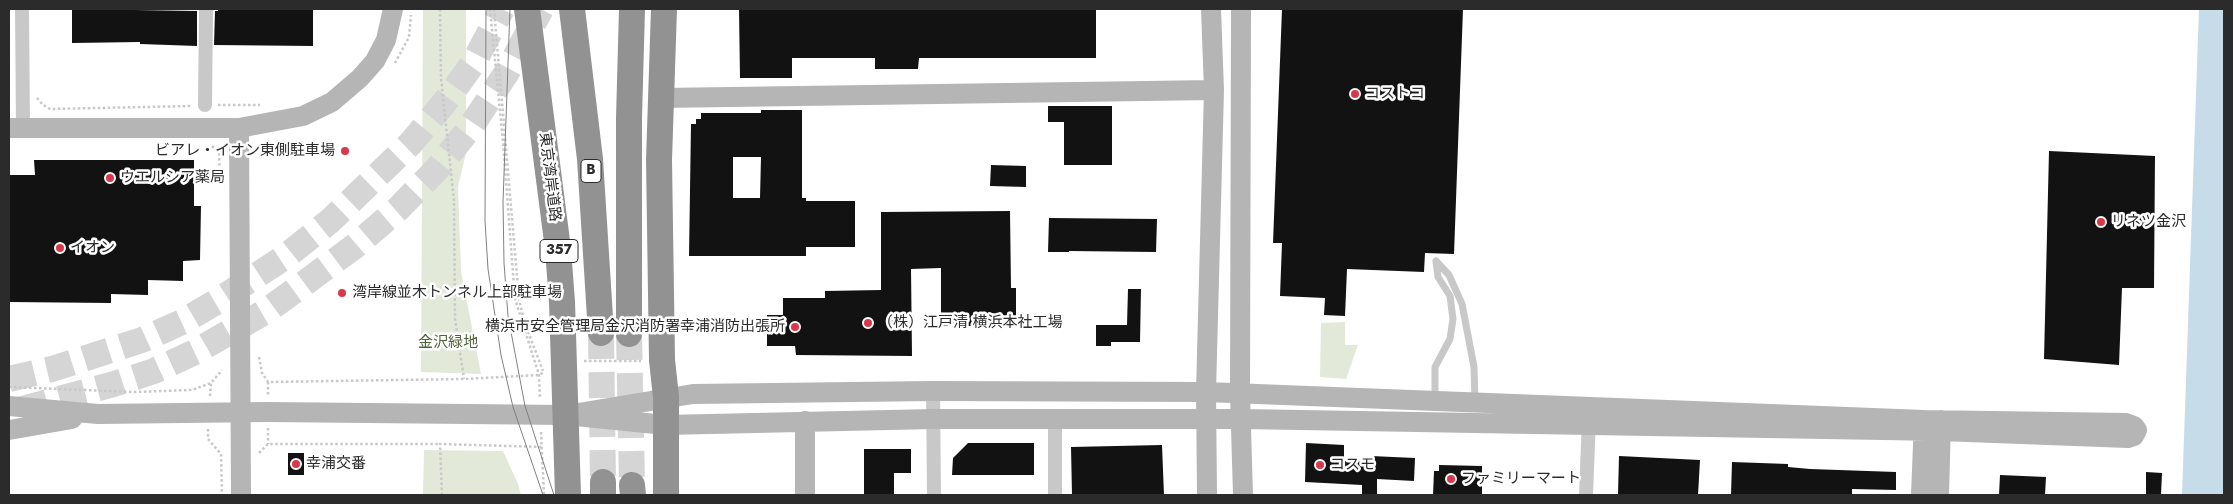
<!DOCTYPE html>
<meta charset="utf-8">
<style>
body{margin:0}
#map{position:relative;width:2233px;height:504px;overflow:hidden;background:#fff;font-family:Jost,sans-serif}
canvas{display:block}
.frame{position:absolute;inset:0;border:10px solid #2b2b2b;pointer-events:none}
</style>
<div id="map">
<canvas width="2233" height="504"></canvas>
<div class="frame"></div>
</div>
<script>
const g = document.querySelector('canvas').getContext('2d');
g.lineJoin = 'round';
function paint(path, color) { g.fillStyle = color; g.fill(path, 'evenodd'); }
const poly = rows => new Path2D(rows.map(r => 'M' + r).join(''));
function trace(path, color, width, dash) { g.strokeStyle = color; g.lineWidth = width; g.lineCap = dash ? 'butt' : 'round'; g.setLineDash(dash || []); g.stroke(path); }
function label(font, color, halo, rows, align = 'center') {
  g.font = font + ' Jost,"Noto Sans JP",sans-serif'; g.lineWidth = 5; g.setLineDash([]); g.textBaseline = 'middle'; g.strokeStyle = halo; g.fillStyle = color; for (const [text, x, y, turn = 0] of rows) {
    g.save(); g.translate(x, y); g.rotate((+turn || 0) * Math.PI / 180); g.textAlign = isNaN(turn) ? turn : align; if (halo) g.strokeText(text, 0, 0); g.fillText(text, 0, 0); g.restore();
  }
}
const green = poly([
 [423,9,466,9,466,153,458,187,461,271,481,374,421,372],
 [1345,322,1345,345,1358,345,1346,379,1320,377,1321,323],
 [424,450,503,451,518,484,521,495,423,495]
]);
const water = poly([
 [2199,9,2224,9,2224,495,2182,495]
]);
const building = poly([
 [72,9,197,11,197,46,140,44,140,42,72,43],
 [218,9,313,9,313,46,214,45,215,11,218,11],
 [739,9,1096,9,1096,58,919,58,918,69,875,69,875,58,792,58,792,78,740,78],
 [1282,9,1463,9,1454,254,1425,253,1424,272,1347,269,1345,316,1324,315,1325,298,1280,296,1282,243,1273,243],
 [1048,106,1112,106,1112,165,1064,165,1064,122,1048,122],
 [761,110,802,110,802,198,806,198,806,201,855,201,855,247,806,247,806,256,689,256,691,124,696,124,696,119,701,119,701,113,761,113],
 [733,157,761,157,760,198,733,198],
 [2049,151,2155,156,2154,288,2122,288,2119,365,2044,359],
 [34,160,194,160,194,206,201,206,200,260,183,261,183,281,148,280,148,295,111,294,111,303,9,302,9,175,35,175],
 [991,165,1026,166,1026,187,990,186],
 [1010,211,1011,288,1016,288,1016,326,941,326,941,268,911,269,912,356,796,355,795,346,767,346,767,315,783,315,783,298,825,298,825,291,881,290,881,212],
 [1049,218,1157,219,1156,252,1069,251,1069,252,1048,252],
 [1128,289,1141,289,1140,342,1111,342,1111,346,1096,346,1096,325,1127,325],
 [968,443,1034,443,1034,475,952,475,953,458],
 [1306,443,1344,445,1344,461,1371,462,1371,456,1415,458,1414,481,1377,479,1377,495,1362,495,1362,485,1305,482],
 [1162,445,1164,495,1072,495,1071,447],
 [864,449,911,449,911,473,894,473,894,495,864,495],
 [288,453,304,453,304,475,288,475],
 [1619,456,1700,460,1698,495,1618,494],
 [1732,462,1788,464,1788,467,1810,469,1896,472,1896,490,1852,489,1852,495,1731,495],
 [1439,465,1482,466,1482,495,1433,495,1434,471,1439,471],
 [2146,472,2162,473,2161,495,2146,495],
 [2000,475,2046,477,2045,495,1999,495]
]);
const highwayTunnel = poly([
 [601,333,603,482],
 [629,334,632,485],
 [9,379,52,369,142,340,182,322,216,302,285,257,330,221,411,143,448,98,474,62,502,9],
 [22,409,114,384,154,371,195,352,268,310,355,246,398,209,437,169,472,125,507,72,541,9]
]);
const path = poly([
 [440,9,441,78,454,201,455,319,464,379],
 [490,9,503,142,515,299,539,375,540,399],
 [494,9,519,299,524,321,543,371],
 [395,63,409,37,411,15],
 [37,98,42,104,50,109,192,106],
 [218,105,260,105],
 [212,146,219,153,220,177],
 [259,357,262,373,268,382,464,379,539,375,544,372],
 [584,361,641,361],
 [268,382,268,395],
 [9,387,134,392,192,390,211,383,222,370],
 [210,396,211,383],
 [268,428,268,444],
 [208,429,208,439,221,454,222,495],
 [541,432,544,495],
 [259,453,268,444,440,444],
 [442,495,440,444,542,447]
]);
const lane = poly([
 [1436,261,1449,275,1462,304,1474,367,1475,401],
 [1435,399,1435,367,1450,339,1453,319,1450,296,1438,277,1436,262]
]);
const street = poly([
 [22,9,23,128],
 [205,105,206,9],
 [933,391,934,495],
 [1055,419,1055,495],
 [1586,495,1589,418]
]);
const secondary = poly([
 [1241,9,1240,394,1243,495],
 [661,98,1214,90],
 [9,128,239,128,303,116,332,102,360,78,375,61,386,40,393,9],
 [239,128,241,495],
 [9,406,98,414,268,412,566,415,665,425,934,419,1242,419,1941,431,2128,438,2134,436,2137,430,2134,426,2126,423,1924,420,1206,392,933,391,693,394,566,415],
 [9,430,72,419],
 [805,495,805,421],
 [1207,495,1206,392,1214,90,1211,9],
 [1921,495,1924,420],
 [1939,495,1941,420]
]);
const highway = poly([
 [527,9,558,249,562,302,568,495],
 [572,9,590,159,601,333],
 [664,9,659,160,662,360,666,397,666,495],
 [629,334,629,118,632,9],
 [632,485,633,495],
 [603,495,603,482]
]);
const tram = poly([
 [486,9,485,221,488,269,501,355,513,407,543,495],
 [510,9,503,202,504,263,508,316,525,406,554,495]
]);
const markers = [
 [1355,94,5,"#d9374b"],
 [345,151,5,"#d9374b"],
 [110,178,5,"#d9374b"],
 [2101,222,5,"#d9374b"],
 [60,248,5,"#d9374b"],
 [342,293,5,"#d9374b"],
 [868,323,5,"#d9374b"],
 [795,327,5,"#d9374b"],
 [296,464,5,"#d9374b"],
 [1320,465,5,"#d9374b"],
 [1451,479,5,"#d9374b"]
];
const shields = [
 [591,171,20],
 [559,251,38]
];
const shieldNames = [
 ["B",591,171],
 ["357",559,251]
];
const poiNames = [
 ["コストコ",1365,94],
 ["ビアレ・イオン東側駐車場",335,151,"right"],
 ["ウエルシア薬局",120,178],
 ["リネツ金沢",2111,222],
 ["イオン",70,248],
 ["湾岸線並木トンネル上部駐車場",352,293],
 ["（株）江戸清 横浜本社工場",878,323],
 ["横浜市安全管理局金沢消防署幸浦消防出張所",785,327,"right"],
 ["幸浦交番",306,464],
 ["コスモ",1330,465],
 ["ファミリーマート",1461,479]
];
const streetNames = [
 ["東京湾岸道路",549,177,83]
];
const parkNames = [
 ["金沢緑地",448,343]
];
paint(green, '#e2e9d9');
paint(water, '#c6dce8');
paint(building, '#121212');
trace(highwayTunnel, '#d5d5d5', 26, [26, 13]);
trace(path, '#c8c8c8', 2.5, [2.5, 2.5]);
trace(lane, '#c8c8c8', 7);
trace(street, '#c8c8c8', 14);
trace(secondary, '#b5b5b5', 20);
trace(highway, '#929292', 26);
trace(tram, '#808080', 1);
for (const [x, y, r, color] of markers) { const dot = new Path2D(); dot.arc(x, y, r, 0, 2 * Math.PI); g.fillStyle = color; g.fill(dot); trace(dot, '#fff', 2); }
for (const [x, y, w] of shields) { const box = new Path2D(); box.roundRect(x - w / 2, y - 11.5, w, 23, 4); g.fillStyle = '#fff'; g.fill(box); trace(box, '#2b2b2b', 1); }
label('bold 14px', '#2b2b2b', null, shieldNames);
label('15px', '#2b2b2b', '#fff', poiNames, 'left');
label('15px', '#2b2b2b', '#fff', streetNames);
label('15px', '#51633c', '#fff', parkNames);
</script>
